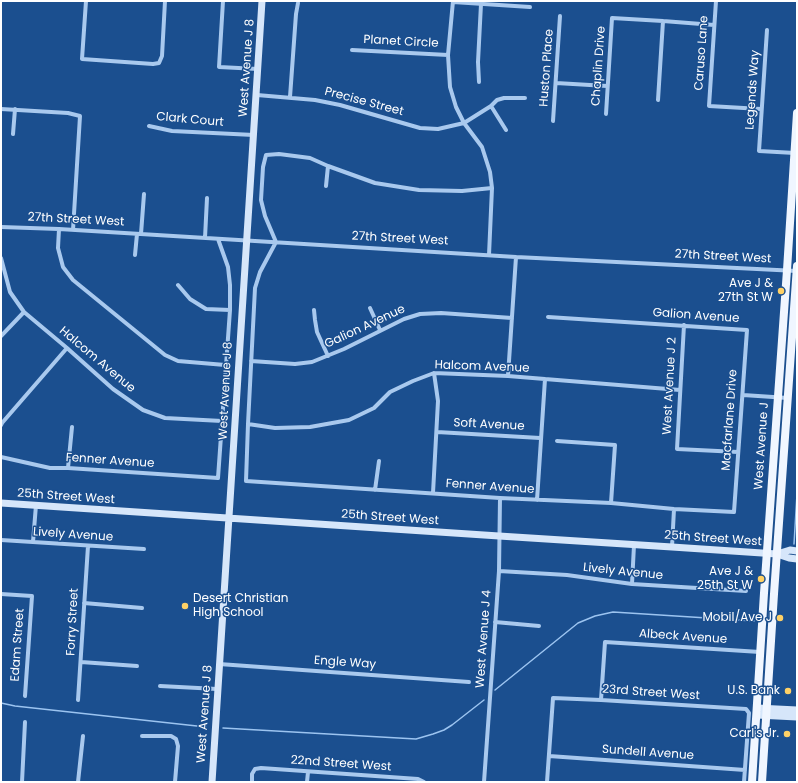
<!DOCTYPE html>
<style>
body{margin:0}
#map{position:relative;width:798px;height:783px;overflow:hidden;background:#1b4f8f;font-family:Poppins,sans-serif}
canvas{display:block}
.frame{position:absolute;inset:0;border:2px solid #fff;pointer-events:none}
</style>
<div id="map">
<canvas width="798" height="783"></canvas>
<div class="frame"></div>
</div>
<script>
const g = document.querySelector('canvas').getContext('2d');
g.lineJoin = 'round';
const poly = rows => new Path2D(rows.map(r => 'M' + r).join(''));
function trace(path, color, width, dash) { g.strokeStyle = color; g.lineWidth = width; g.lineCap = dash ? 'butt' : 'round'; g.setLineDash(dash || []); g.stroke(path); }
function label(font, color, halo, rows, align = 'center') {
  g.font = font + ' Poppins,sans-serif'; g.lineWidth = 3; g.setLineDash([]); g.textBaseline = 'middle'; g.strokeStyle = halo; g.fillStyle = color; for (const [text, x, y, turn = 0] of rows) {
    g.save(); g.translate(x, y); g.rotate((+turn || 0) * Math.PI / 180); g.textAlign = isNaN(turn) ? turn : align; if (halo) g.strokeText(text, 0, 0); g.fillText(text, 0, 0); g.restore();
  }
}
const stream = poly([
 [794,544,797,494],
 [495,690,578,623,595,616,613,612,754,621],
 [1,703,15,706,206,727],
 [223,728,416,739,433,734,444,730,452,725,484,700]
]);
const street = poly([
 [86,1,82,59,153,64,159,63,162,56,165,1],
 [223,1,219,67,258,69],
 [453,1,448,55,450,87,456,107,464,123,482,147,490,172,492,188,489,255],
 [716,1,709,106,761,109],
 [453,2,530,7],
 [767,30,759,151,795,153],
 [352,50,448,55],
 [479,82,478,62,481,4],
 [556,83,607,86],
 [257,95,315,100,340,105,420,128,438,129,464,123,491,106,497,100,504,98,525,98],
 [290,97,296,14,298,3],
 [658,100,663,21],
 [491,106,506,130],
 [1,109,68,113,80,116,73,230],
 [606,114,612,18,663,21,714,25],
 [553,121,560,16],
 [149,126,172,131,254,135],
 [13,134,15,109],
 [326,186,328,166],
 [492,188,462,191,419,190,375,183,328,166,310,158,279,154,266,155,263,167,261,200,265,216,276,242,260,272,255,288,248,424,246,481,500,498,611,503,674,509,734,512,747,330,548,317],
 [1,227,59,229,516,257,797,271],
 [59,229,58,248,63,267,73,280,165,355,178,361,225,365],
 [141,234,144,194],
 [205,238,207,198],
 [135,255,137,234],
 [1,258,10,292,24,312,67,348,113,389,143,410,165,418,222,421],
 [178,285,190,299,206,309,230,310],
 [370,308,380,330],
 [314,310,315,320,317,332,328,356],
 [684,325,677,449,738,452],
 [1,336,24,312],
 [251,361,295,364,312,362,344,349,404,319,420,314,441,313,512,318],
 [508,376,516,257],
 [743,395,788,398],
 [248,424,275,428,310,427,349,420,374,408,390,392,413,381,434,373,508,376,680,390],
 [1,425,2,423,67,348],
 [437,432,540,438],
 [557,441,615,445,611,503],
 [1,457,50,468,68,468,218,478,230,310,230,285,228,267,218,239],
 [68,468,72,427],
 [375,490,379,461],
 [433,493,438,401,434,373],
 [537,500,545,379],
 [1,540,144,549],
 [33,542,36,505],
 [672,547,674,509],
 [499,571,567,575,632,584,746,591],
 [632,584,634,545],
 [1,594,32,596,25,696],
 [84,603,142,608],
 [495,622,539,626],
 [81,662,137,666],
 [219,664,469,682],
 [160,686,217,689],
 [78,700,88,546],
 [601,700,605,642,760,652],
 [142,736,171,736,176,739,178,746,175,782],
 [549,756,745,770],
 [22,782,25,722],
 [78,782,83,736],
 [252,782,252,774,255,769,261,768,418,779,424,782],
 [307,782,308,772],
 [484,782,499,571,500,498],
 [547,782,553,698,601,700,746,709,749,713,744,782]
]);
const secondary = poly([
 [1,503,499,536,672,547,777,554,789,558,797,559],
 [777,554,790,550,797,551],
 [757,708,797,710],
 [757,715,797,717],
 [212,782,262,1]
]);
const primary = poly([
 [752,782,764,593,787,270,797,113],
 [762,782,774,594,797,266]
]);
const markers = [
 [781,291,4,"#ffd166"],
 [761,579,4,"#ffd166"],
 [185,606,4,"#ffd166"],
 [780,618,4,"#ffd166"],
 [788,691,4,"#ffd166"],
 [787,734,4,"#ffd166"]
];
const streetNames = [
 ["Planet Circle",401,42,3],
 ["Caruso Lane",702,53,-86],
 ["Chaplin Drive",599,66,-86],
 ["West Avenue J 8",247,68,-86],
 ["Huston Place",547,68,-86],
 ["Legends Way",753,90,-86],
 ["Precise Street",364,102,15],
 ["Clark Court",190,120,5],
 ["27th Street West",76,220,3],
 ["27th Street West",400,239,3],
 ["27th Street West",723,257,3],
 ["Galion Avenue",696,316,4],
 ["Galion Avenue",365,327,-25],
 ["Halcom Avenue",97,360,40],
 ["Halcom Avenue",482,367,2],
 ["West Avenue J 2",670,386,-87],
 ["West Avenue J 8",226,391,-87],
 ["Macfarlane Drive",730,420,-86],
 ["Soft Avenue",489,425,3],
 ["West Avenue J",762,446,-86],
 ["Fenner Avenue",110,461,4],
 ["Fenner Avenue",490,487,4],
 ["25th Street West",66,497,4],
 ["25th Street West",390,518,4],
 ["Lively Avenue",73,535,4],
 ["25th Street West",713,539,4],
 ["Lively Avenue",623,572,6],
 ["Forry Street",73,622,-87],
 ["Albeck Avenue",683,637,4],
 ["West Avenue J 4",484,639,-86],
 ["Edam Street",18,645,-86],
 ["Engle Way",345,663,4],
 ["23rd Street West",651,693,4],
 ["West Avenue J 8",205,714,-86],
 ["Sundell Avenue",648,753,4],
 ["22nd Street West",341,764,4]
];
const poiNames = [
 ["Ave J &",773,284],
 ["27th St W",773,298],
 ["Ave J &",753,572],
 ["25th St W",753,586],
 ["Desert Christian",193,599,"left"],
 ["High School",193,613,"left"],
 ["Mobil/Ave J",772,618],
 ["U.S. Bank",780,691],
 ["Carl's Jr.",779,734]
];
trace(stream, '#9cc4f0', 1.5);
trace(street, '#a9c9ee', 4);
trace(secondary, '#d6e6fa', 7);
trace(primary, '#f0f6ff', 8);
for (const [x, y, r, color] of markers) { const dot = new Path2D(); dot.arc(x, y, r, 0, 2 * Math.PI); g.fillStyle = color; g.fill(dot); trace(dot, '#1b4f8f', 1.5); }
label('12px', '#fff', '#1b4f8f', streetNames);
label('12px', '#fff', '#1b4f8f', poiNames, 'right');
</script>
